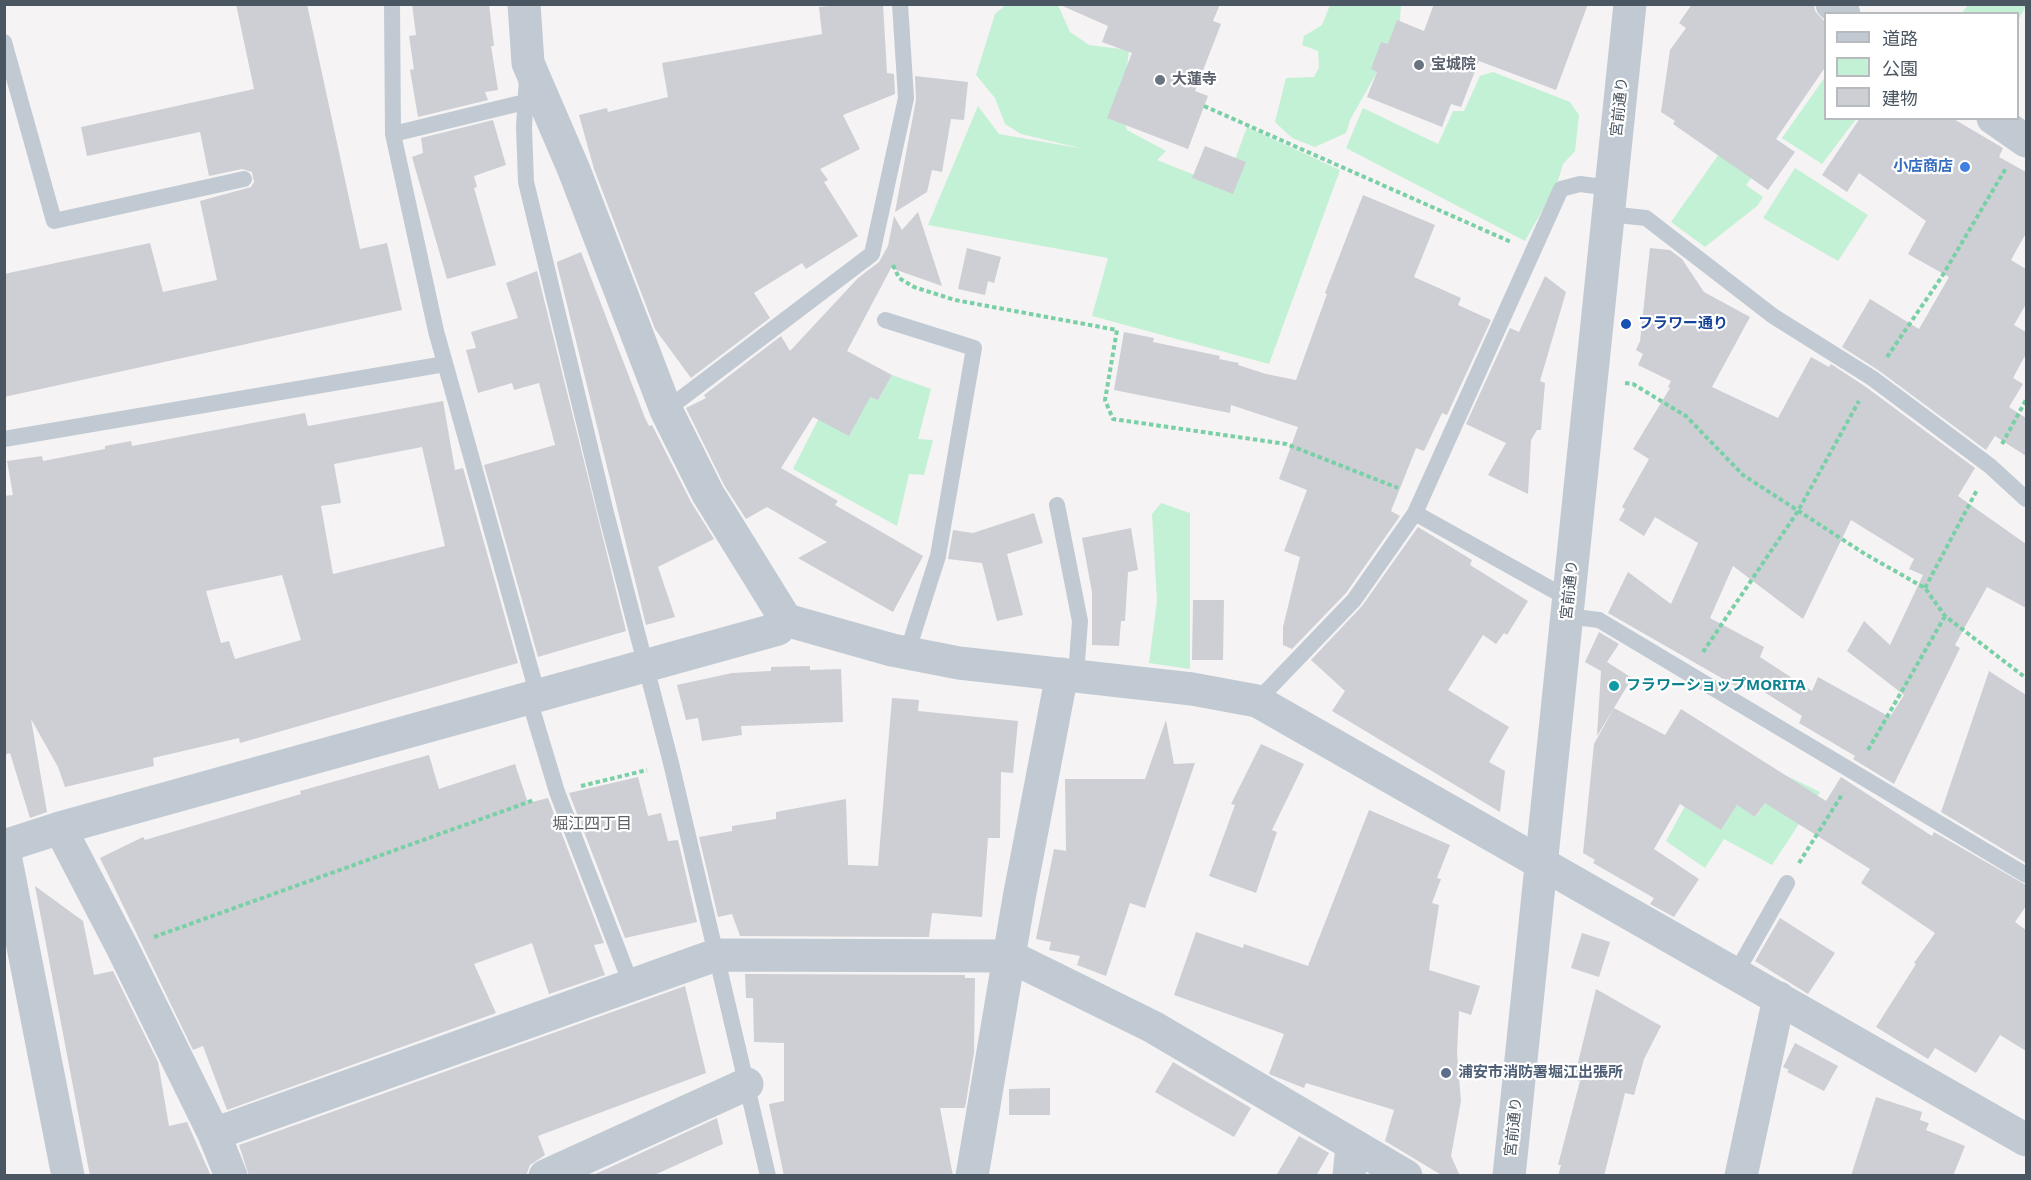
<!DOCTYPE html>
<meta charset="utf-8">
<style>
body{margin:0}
#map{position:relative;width:2031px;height:1180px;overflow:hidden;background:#f5f3f3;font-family:"Noto Sans","Noto Sans JP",sans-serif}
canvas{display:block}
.frame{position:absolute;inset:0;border:6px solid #4a5661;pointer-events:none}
.legend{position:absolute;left:1824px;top:12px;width:195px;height:108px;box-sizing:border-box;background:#fff;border:2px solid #b7bbc0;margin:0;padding:8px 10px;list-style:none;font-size:18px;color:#4a5661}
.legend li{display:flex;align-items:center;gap:12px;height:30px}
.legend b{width:30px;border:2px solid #b7bbc0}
</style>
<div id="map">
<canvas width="2031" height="1180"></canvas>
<div class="frame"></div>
<ul class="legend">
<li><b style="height:8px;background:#c1cad2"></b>道路</li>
<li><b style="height:16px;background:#c3f1d5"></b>公園</li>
<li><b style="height:16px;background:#cdcfd5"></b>建物</li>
</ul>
</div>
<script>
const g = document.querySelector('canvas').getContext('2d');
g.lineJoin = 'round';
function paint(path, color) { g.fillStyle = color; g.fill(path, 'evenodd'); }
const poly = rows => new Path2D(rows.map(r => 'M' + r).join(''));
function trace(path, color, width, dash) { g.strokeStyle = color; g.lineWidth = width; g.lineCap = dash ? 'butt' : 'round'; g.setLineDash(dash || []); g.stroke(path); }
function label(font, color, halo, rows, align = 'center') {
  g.font = font + ' "Noto Sans","Noto Sans JP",sans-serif'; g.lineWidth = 4.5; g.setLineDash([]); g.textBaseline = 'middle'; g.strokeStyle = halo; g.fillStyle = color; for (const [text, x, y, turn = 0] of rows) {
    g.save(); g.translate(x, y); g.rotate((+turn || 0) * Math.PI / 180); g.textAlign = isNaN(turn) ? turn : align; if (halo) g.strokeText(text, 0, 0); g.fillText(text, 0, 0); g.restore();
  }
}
const green = poly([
 [1006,5,1058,5,1070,32,1089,45,1129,50,1122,113,1127,130,1166,151,1157,160,1225,187,1247,127,1340,170,1269,364,1092,316,1108,258,928,225,978,106,999,134,1084,149,1021,134,1005,124,995,98,976,75,995,14],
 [1330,5,1401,5,1399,33,1350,120,1346,133,1315,147,1292,138,1275,122,1286,78,1314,77,1319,67,1318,51,1302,45,1304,36,1322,25],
 [1968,5,2026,4,2026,6,2018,20,2018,14,1962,13],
 [1493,72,1570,102,1579,115,1575,151,1563,164,1557,184,1525,241,1346,148,1363,108,1438,144,1453,111,1464,111,1480,76],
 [1825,77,1826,118,1856,119,1822,164,1782,138],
 [1719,154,1752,177,1746,185,1763,197,1757,206,1705,247,1671,222],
 [1795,168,1868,215,1838,261,1763,218],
 [892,375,931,389,918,439,933,440,924,475,909,474,897,526,793,469,818,420,870,397,878,400],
 [1161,503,1190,513,1190,669,1149,663,1157,601,1152,514],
 [1783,774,1820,792,1772,865,1724,839,1705,868,1666,841,1685,806,1721,830,1737,805,1756,817]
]);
const building = poly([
 [236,4,307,4,360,249,387,243,402,310,4,397,4,274,150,243,163,292,217,280,200,201,251,187,254,182,252,172,242,169,209,176,200,132,87,156,81,127,254,89],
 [412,4,489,4,494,46,491,46,498,90,485,92,488,100,418,117,410,70,414,69,409,36,416,35],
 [850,4,883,4,887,73,894,74,895,94,843,115,860,149,820,169,828,180,824,182,858,236,806,269,802,263,754,293,770,318,691,378,655,329,594,169,579,115,607,108,608,112,668,97,662,63,822,34,819,7],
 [1058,4,1220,4,1213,21,1221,24,1195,91,1208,96,1188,149,1107,118,1132,53,1102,42,1108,26],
 [1434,4,1588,4,1556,90,1479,61,1461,107,1451,104,1442,127,1367,97,1377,72,1371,69,1381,42,1388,44,1397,20,1424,31],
 [1692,4,1814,4,1815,11,1826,23,1826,66,1776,139,1795,152,1768,190,1673,124,1675,121,1661,112,1670,50,1686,28,1679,23],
 [915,76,968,82,964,120,951,119,942,172,932,170,927,192,895,212,916,100],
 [1860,118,1952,118,2003,148,1999,157,2026,172,2026,233,2011,260,2026,269,2026,304,2014,325,2026,332,2026,354,2013,378,2023,384,2009,407,2026,418,2026,456,1995,436,1986,450,1878,370,1842,347,1870,299,1919,329,1949,277,1908,254,1926,221,1859,173,1847,192,1822,175],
 [493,120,506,165,474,176,477,187,474,188,496,265,447,279,412,157,423,153,421,138],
 [1205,146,1246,162,1233,194,1192,178],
 [1363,195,1435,225,1414,277,1461,298,1458,305,1491,320,1447,415,1442,413,1424,451,1416,448,1391,511,1400,516,1346,593,1292,649,1283,645,1283,627,1300,557,1284,551,1307,490,1279,479,1298,427,1231,405,1230,413,1114,390,1124,332,1154,338,1153,342,1220,356,1219,359,1239,363,1238,365,1266,374,1296,380,1327,294,1325,293],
 [918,212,942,286,891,268,847,351,892,375,878,400,870,397,849,436,813,417,781,468,838,501,835,505,923,556,893,612,798,558,827,542,767,507,746,519,724,485,686,408,706,398,704,395,781,336,790,351,858,278,879,262,888,246,894,216,902,230],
 [967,248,1001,257,994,283,988,281,985,295,958,289],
 [1650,248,1670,250,1682,259,1704,292,1750,317,1712,387,1778,418,1811,357,1829,367,1831,364,1866,387,1975,468,1958,496,2026,544,2026,608,1987,587,1955,645,1960,648,1894,784,1853,759,1855,756,1799,723,1802,716,1750,683,1748,689,1740,685,1739,688,1608,613,1628,572,1671,604,1698,543,1655,517,1644,536,1619,520,1625,509,1622,507,1649,459,1633,449,1670,388,1668,387,1671,381,1638,365,1643,354,1636,350,1640,341],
 [1851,520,1914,559,1909,569,1923,575,1890,645,1864,621,1847,651,1904,695,1890,717,1818,677,1812,691,1760,657,1764,647,1710,618,1733,566,1803,619],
 [581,252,645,418,649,426,652,425,691,502,714,539,658,567,675,617,646,625,557,264,557,262],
 [537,271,626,631,538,657,484,465,555,445,539,383,514,390,512,383,478,393,466,350,476,348,471,332,518,318,506,283],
 [1545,276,1566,292,1540,381,1545,383,1541,430,1537,430,1531,440,1528,494,1488,475,1506,443,1466,424,1510,328,1519,332],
 [443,401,455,470,463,468,518,663,240,743,239,738,153,758,154,766,65,787,58,767,31,719,47,812,30,818,10,753,4,755,4,496,13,495,7,461,42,456,43,461,105,449,105,446,131,441,132,446,305,413,308,426],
 [422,447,445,546,333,574,321,506,341,503,334,464],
 [282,575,301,640,235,659,229,641,221,643,206,591],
 [1034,513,1043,543,1007,554,1023,615,997,621,982,563,948,559,953,530,973,533],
 [1418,527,1472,560,1470,565,1528,601,1507,635,1504,633,1496,644,1483,635,1448,690,1509,727,1489,762,1505,771,1500,812,1332,711,1345,691,1311,660,1362,606],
 [1131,528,1138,570,1128,572,1125,621,1121,621,1119,646,1092,645,1092,592,1082,538],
 [1193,600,1224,600,1223,660,1192,660],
 [1599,632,1619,644,1607,662,1632,678,1597,736,1601,671,1585,662],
 [810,666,810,670,841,669,843,722,741,726,742,735,702,741,698,718,686,720,677,685,732,673,771,671,771,667],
 [1989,671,2026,695,2026,863,1941,812],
 [892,698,919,700,918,711,1018,721,1013,773,1001,772,1000,838,988,838,982,917,932,913,929,937,740,936,732,914,718,917,699,837,732,831,732,826,776,819,776,812,846,799,848,865,878,866],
 [1614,708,1665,735,1681,709,1826,801,1841,777,1932,836,1934,832,2026,885,2026,906,2015,922,2026,930,2026,1051,2000,1035,1976,1073,1935,1048,1928,1059,1876,1027,1916,964,1914,963,1935,933,1861,883,1870,869,1765,803,1755,817,1737,805,1721,830,1680,804,1654,849,1699,879,1674,917,1650,904,1654,898,1593,863,1595,860,1583,853,1594,744],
 [1166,720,1174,764,1195,763,1145,908,1130,903,1106,976,1077,965,1080,956,1049,950,1051,942,1036,939,1054,849,1066,851,1065,779,1145,779],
 [1261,744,1304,764,1272,830,1277,832,1256,893,1209,876,1235,805,1231,804],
 [429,755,439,789,515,764,528,803,548,798,604,943,594,945,605,975,549,994,532,943,474,964,496,1013,227,1110,203,1046,193,1050,100,858,143,837,145,840,301,794,300,791],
 [638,777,648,816,661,813,668,841,678,840,697,922,625,938,569,793],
 [1369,810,1450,845,1437,878,1441,879,1432,903,1439,905,1429,970,1480,986,1471,1015,1459,1011,1457,1053,1461,1101,1451,1156,1460,1176,1443,1176,1385,1141,1394,1110,1306,1083,1304,1088,1269,1074,1284,1034,1174,995,1196,932,1243,948,1244,944,1308,966],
 [35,886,83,921,94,975,113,971,158,1062,169,1126,187,1122,211,1176,90,1176],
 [1780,918,1835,953,1808,994,1755,961],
 [1582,933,1610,942,1599,977,1571,968],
 [745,974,965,975,965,978,975,978,974,1053,965,1108,940,1108,953,1176,784,1176,769,1104,784,1101,784,1043,754,1042,753,998,746,998],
 [685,986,706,1073,538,1136,545,1155,530,1165,526,1176,249,1176,239,1145],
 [1596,989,1661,1026,1644,1059,1634,1095,1625,1093,1604,1176,1558,1176,1561,1165,1558,1165,1580,1081,1574,1079],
 [1795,1043,1838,1066,1824,1091,1787,1072,1789,1070,1783,1067],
 [1173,1062,1251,1108,1234,1137,1155,1092],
 [1050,1088,1050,1115,1009,1115,1009,1089],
 [1876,1097,1922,1112,1920,1120,1929,1123,1926,1130,1965,1146,1953,1176,1851,1176],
 [717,1118,723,1144,652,1176,591,1176],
 [1299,1136,1329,1153,1316,1176,1276,1176]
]);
const path = poly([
 [1204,106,1511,242],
 [893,265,899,278,914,287,955,300,1117,330,1105,400,1113,419,1286,444,1398,488],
 [1887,357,1941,278,2006,168],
 [1625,383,1633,384,1686,416,1743,475,1865,554,1925,588,1945,616,2026,678],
 [2002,444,2026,400],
 [1925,588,1977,490],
 [1703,652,1798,511,1859,401],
 [1868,750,1945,616],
 [581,786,647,770],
 [1799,863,1843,793],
 [154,937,534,800]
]);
const service = poly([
 [392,4,393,134,436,331,538,696],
 [4,42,54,221,244,179],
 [527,78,524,127,526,182,605,509,671,763,768,1176],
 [393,134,525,102],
 [1609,214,1646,218,1773,316,1872,378,1990,466,2026,499],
 [885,320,974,348,938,556,907,653],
 [666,410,872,254,906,98,900,4],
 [4,439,445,364],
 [1057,505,1080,621,1076,675],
 [1415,513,1569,599],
 [1567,616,1599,620,2026,875],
 [529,699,557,792,631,984],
 [1257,701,1354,600,1415,513,1561,189,1580,184,1611,188],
 [1736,973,1787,883]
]);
const minor = poly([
 [524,4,528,63,574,170,666,410,708,494,786,620,892,650,959,663,1192,689,1257,701,2026,1140],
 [1832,4,1844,14],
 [1993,118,2026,141],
 [60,828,123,949,214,1134,231,1176],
 [4,846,60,828,778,629,786,620],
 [4,850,68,1176],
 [214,1134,716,955,1009,956,1153,1027,1406,1176],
 [545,1176,747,1084],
 [972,1176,1019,898,1062,674],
 [1349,1176,1352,1145],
 [1741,1176,1779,998]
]);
const tertiary = poly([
 [1509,1176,1630,4]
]);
const markers = [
 [1419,65,6,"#6b7280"],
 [1160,80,6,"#6b7280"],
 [1965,167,6,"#3f7fe0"],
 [1626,324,6,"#1a4fb4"],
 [1614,686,6,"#0f9aa8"],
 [1446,1073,6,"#5c6f8a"]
];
const worshipNames = [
 ["宝城院",1431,65],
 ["大蓮寺",1172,80]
];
const streetNames = [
 ["宮前通り",1620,107,-84],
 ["宮前通り",1570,590,-84],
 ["宮前通り",1514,1127,-84]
];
const shopNames = [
 ["小店商店",1953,167]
];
const transitNames = [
 ["フラワー通り",1638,324]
];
const cultureNames = [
 ["フラワーショップMORITA",1626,686]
];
const serviceNames = [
 ["浦安市消防署堀江出張所",1458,1073]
];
const neighbourhoodNames = [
 ["堀江四丁目",592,824]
];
paint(green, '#c3f1d5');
paint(building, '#cdcfd5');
trace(path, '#7ad0a6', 4, [4.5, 3]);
trace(service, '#c1cad2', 16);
trace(minor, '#c1cad2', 33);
trace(tertiary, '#c1cad2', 33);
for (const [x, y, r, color] of markers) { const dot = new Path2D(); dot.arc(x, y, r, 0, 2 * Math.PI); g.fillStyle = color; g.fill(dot); trace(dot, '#fff', 2); }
label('bold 15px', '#5b616d', '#fff', worshipNames, 'left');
label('15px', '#4a5661', '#fff', streetNames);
label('bold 15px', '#366cbe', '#fff', shopNames, 'right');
label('bold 15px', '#164399', '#fff', transitNames, 'left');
label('bold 15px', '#0d838f', '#fff', cultureNames, 'left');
label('bold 15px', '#4e5e75', '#fff', serviceNames, 'left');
label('16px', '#5f6368', '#fff', neighbourhoodNames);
</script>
